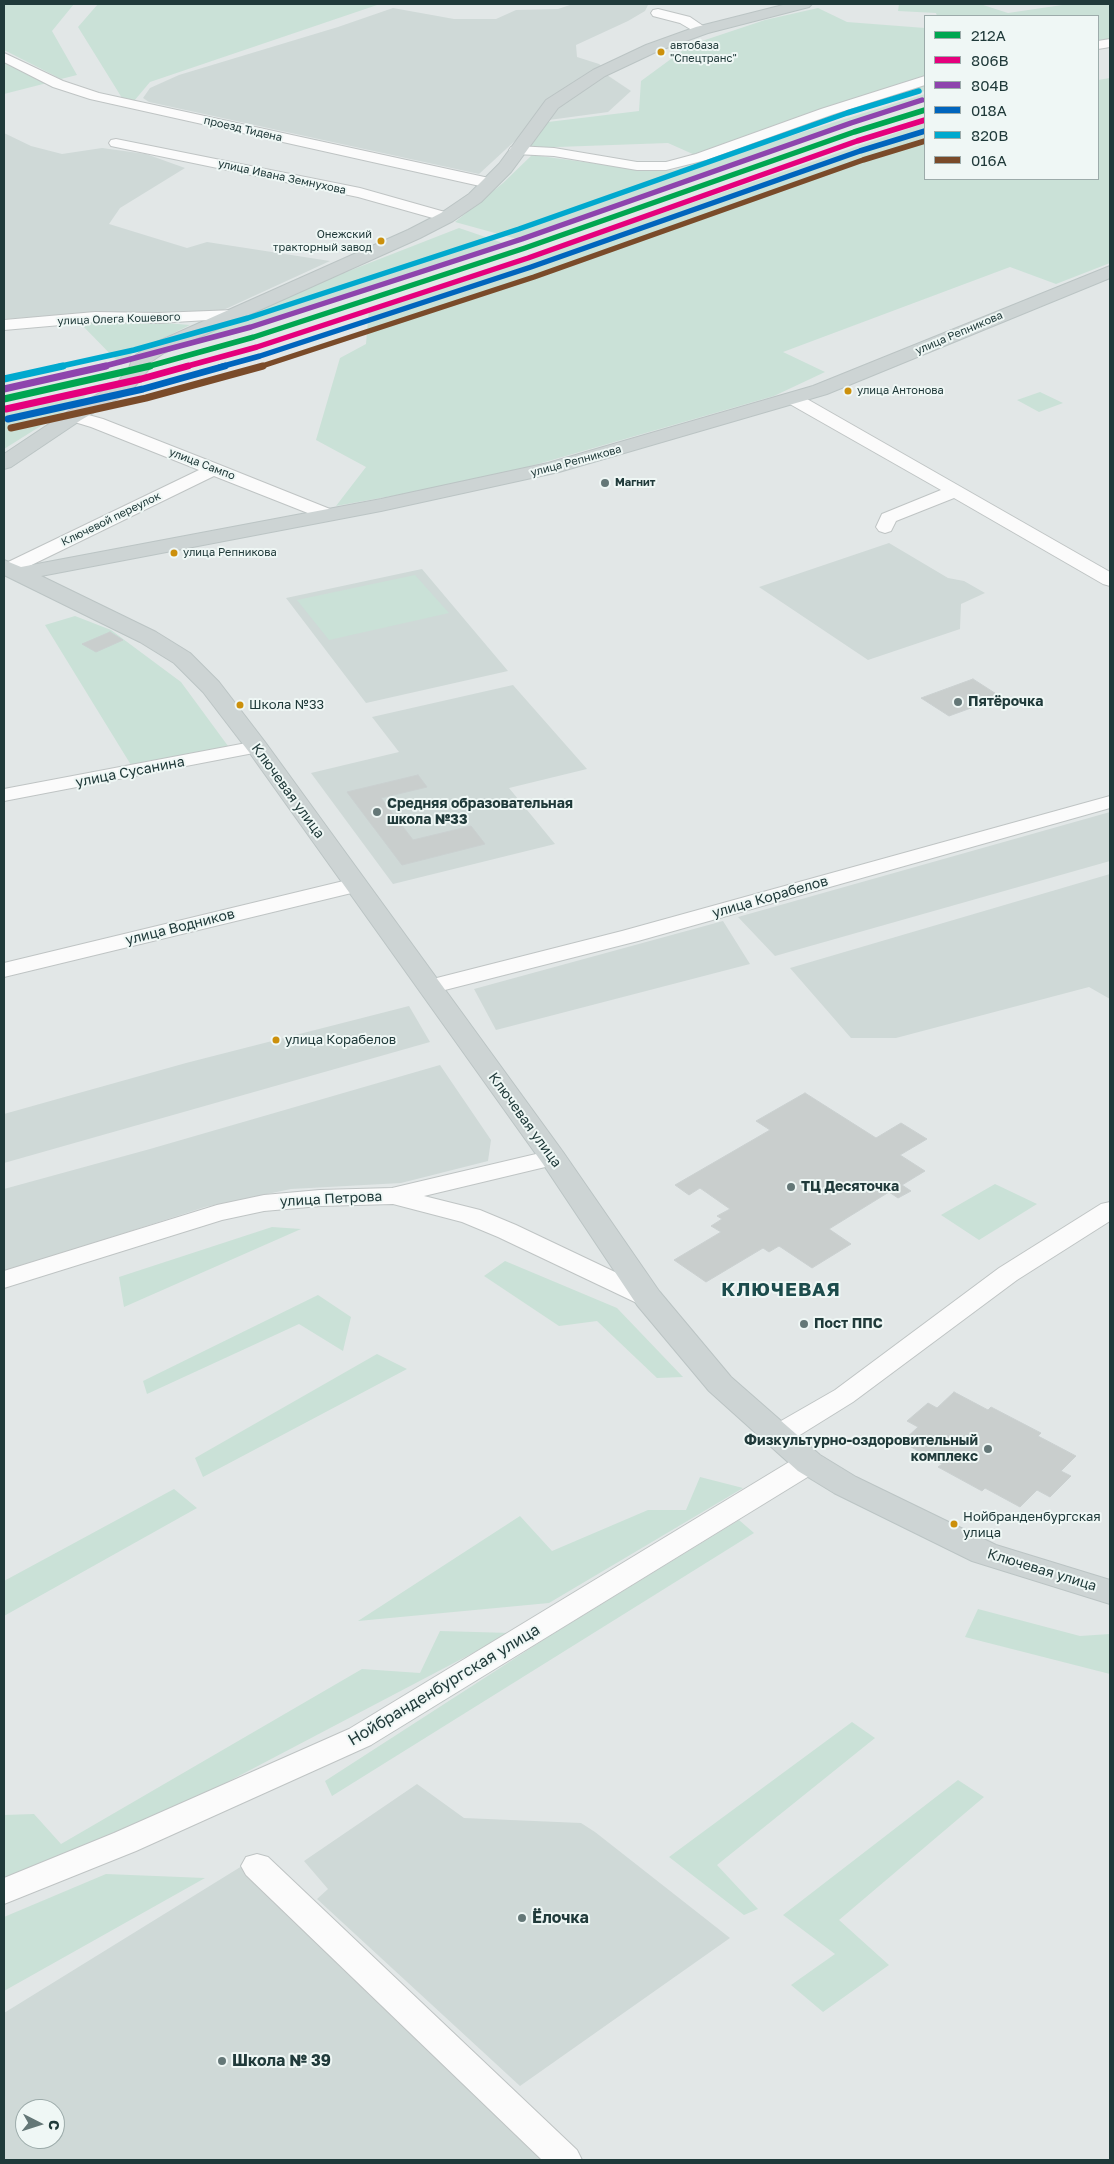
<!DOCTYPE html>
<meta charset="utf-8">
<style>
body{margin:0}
#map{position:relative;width:1114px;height:2164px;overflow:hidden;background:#e2e7e7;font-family:"Golos Text",sans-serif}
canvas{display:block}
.frame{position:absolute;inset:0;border:5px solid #203a3a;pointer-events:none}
.legend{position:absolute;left:924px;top:15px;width:175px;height:165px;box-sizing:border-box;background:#eff7f5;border:1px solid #9cabaa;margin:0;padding:6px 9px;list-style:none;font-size:15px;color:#203a3a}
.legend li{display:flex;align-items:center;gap:10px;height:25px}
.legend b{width:25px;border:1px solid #9cabaa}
.north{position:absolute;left:15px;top:2099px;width:50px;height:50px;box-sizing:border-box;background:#eff7f5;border:1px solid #9cabaa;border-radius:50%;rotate:95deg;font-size:14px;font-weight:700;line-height:20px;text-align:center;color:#203a3a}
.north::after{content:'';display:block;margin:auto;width:18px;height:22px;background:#647777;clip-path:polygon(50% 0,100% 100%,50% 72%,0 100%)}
</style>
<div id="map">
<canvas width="1114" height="2164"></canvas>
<div class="frame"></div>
<ul class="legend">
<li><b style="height:6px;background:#00a651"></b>212А</li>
<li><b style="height:6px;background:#e5007d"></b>806В</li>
<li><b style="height:6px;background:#8e44ad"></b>804В</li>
<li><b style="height:6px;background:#0065bd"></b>018А</li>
<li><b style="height:6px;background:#00a9ce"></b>820В</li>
<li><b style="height:6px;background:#7a4b2a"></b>016А</li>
</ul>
<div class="north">С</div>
</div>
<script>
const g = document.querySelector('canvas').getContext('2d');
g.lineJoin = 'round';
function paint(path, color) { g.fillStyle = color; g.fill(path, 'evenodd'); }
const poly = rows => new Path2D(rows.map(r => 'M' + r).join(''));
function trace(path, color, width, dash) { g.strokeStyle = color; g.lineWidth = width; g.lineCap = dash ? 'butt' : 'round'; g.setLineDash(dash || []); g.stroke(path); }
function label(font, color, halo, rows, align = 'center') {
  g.font = font + ' "Golos Text",sans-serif'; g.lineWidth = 4; g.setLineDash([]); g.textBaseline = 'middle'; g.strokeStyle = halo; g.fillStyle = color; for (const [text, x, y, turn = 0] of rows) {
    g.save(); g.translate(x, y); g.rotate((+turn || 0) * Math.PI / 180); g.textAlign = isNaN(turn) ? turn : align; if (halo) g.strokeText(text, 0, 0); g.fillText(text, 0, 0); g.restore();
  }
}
const built = poly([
 [573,4,644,4,648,5,645,11,628,21,576,45,577,57,599,64,610,73,607,75,631,91,608,112,549,120,544,114,479,174,149,102,143,98,150,88,179,75,338,27,393,8,454,19,496,19,516,10,558,9],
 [4,133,31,146,62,154,102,148,146,154,185,168,120,208,109,224,187,248,207,242,330,261,219,312,109,312,4,319],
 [889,543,948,578,964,581,985,593,961,604,960,629,868,660,759,587],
 [422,569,508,671,366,703,286,598],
 [513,685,587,769,509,788,555,844,393,884,311,773,399,752,372,717],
 [1110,812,1110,861,775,956,738,917],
 [1110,874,1110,999,1089,987,896,1038,851,1038,790,968],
 [723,921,750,964,496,1030,474,989],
 [409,1006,430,1042,4,1163,4,1114,186,1063],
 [440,1065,491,1140,488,1161,401,1183,291,1189,205,1207,4,1272,4,1189,150,1149],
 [417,1784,464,1818,581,1823,595,1832,730,1938,520,2086,317,1899,328,1889,304,1861],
 [242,1866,541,2160,4,2160,4,2013],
 [25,2109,55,2109,55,2139,25,2139]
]);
const green = poly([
 [4,4,74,4,52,31,77,75,61,79,4,50],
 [98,4,380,4,150,82,134,101,122,98,78,27],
 [899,4,980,4,1008,13,1069,4,1110,4,1110,43,1098,46,1098,16,937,16,936,13,898,11],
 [818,8,847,22,925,28,925,91,792,133,695,155,668,143,529,148,548,122,639,111,641,81,690,45,765,20],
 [4,63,47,83,4,94],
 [1110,78,1110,263,1056,284,1010,267,783,352,825,372,774,396,486,479,336,506,366,467,316,440,340,358,366,344,369,309,522,261,925,123,925,179,1098,179,1098,80],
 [925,94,925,101,858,120,640,196,524,241,455,222,503,183,532,155,652,171,674,170,771,142],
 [459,228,503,243,403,279,216,340,179,344,336,276],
 [118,321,166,323,190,325,133,353,121,365,79,322],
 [101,384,71,407,4,449,4,407],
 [1040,392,1063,403,1039,412,1017,400],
 [415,575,449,613,329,640,297,600],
 [75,616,111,630,181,682,228,746,131,765,45,625],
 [995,1184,1037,1204,979,1240,941,1215],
 [272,1227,301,1229,124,1307,119,1277],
 [505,1261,617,1308,683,1377,657,1378,597,1321,559,1326,484,1276],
 [318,1295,351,1317,343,1351,299,1324,147,1394,143,1381],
 [377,1354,407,1369,203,1477,195,1458],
 [700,1477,743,1488,549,1603,358,1621,520,1516,552,1551,648,1510,686,1510],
 [174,1489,197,1508,4,1616,4,1581],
 [739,1520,754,1533,332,1796,325,1781,551,1635],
 [978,1609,1080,1636,1110,1634,1110,1674,965,1637],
 [440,1631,511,1633,155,1820,4,1881,4,1815,34,1814,61,1844,362,1669,420,1673],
 [852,1722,875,1738,717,1865,758,1909,744,1915,669,1857],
 [958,1780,984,1797,839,1920,889,1965,823,2012,791,1985,835,1954,783,1915],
 [106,1874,205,1878,4,1991,4,1917]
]);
const building = poly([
 [110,632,123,640,96,652,82,644,110,632],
 [973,679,1001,697,949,716,921,698,973,679],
 [418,775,427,787,381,798,413,840,471,826,485,844,402,865,347,792,418,775],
 [805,1093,876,1138,901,1123,927,1139,900,1155,925,1171,902,1185,911,1191,898,1198,889,1192,829,1229,851,1244,812,1268,779,1246,769,1252,763,1248,706,1282,674,1260,721,1232,711,1226,722,1219,717,1216,730,1209,700,1188,689,1195,675,1185,770,1130,756,1121,805,1093],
 [954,1392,988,1410,991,1407,1041,1433,1038,1436,1076,1456,1061,1471,1071,1476,1050,1497,1037,1490,1020,1507,985,1488,982,1491,938,1467,942,1464,902,1442,918,1427,907,1421,928,1403,937,1408,954,1392]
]);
const minor = poly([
 [658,9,690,17,709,30,707,33,697,33,680,23,653,16,651,13,653,10,658,9],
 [1110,39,1110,47,1098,49,1098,41,1110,39],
 [4,53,63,81,99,93,489,178,494,180,497,183,494,186,489,188,90,99,53,87,4,62,4,53],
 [925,76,925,85,831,115,706,160,666,170,637,170,554,156,516,154,511,153,509,150,511,147,516,146,554,148,637,162,666,162,696,154,821,109,925,76],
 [116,139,360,188,452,214,455,217,452,220,447,222,358,197,111,146,109,143,111,140,116,139],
 [235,310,241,312,243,315,241,318,158,323,95,322,4,330,4,320,95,312,158,313,235,310],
 [794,394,800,395,1110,572,1110,586,1103,584,954,498,896,521,891,531,885,533,879,531,876,527,882,514,941,490,788,403,785,399,788,395,794,394],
 [74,411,103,419,220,465,335,511,338,515,335,519,329,520,323,519,214,476,15,573,4,574,4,564,199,470,91,427,68,420,65,416,68,412,74,411],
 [257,741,264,743,267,747,264,751,4,801,4,789,257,741],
 [1110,796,1110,808,638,941,429,994,421,992,418,987,421,982,622,931,1110,796],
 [356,878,364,880,367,885,364,890,4,977,4,963,356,878],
 [553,1150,562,1153,565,1158,562,1163,424,1196,480,1210,516,1225,657,1292,661,1298,657,1304,648,1306,639,1304,498,1237,462,1222,393,1204,320,1206,264,1211,222,1220,4,1288,4,1271,217,1205,264,1195,320,1190,392,1188,553,1150],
 [1110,1202,1110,1221,1017,1280,853,1402,787,1443,777,1445,767,1443,763,1436,767,1429,835,1390,999,1268,1101,1204,1110,1202],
 [809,1453,819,1456,823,1463,819,1470,371,1745,136,1851,4,1904,4,1878,114,1833,349,1729,799,1456,809,1453],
 [257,1854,268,1857,577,2150,582,2160,542,2160,246,1875,241,1866,246,1857,257,1854]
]);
const major = poly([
 [787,4,812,4,809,7,708,33,658,51,605,76,558,108,511,172,481,202,453,221,420,238,164,353,149,363,149,369,131,391,81,420,11,467,4,469,4,454,67,412,117,383,129,368,133,357,150,345,408,230,441,213,469,194,499,164,546,100,593,70,646,45,696,27,787,4],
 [1110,266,1110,278,827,394,559,472,381,511,41,576,156,632,190,653,219,682,265,742,563,1152,659,1291,731,1377,820,1455,856,1477,996,1545,1110,1580,1110,1604,972,1561,834,1493,798,1471,709,1391,637,1305,543,1164,249,752,203,692,174,663,140,642,4,575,4,560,21,567,381,499,548,463,813,386,1110,266]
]);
const rail1Far1 = poly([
 [146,367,254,337,525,248,854,132,925,110]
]);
const rail1 = poly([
 [4,399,150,366]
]);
const rail2Far1 = poly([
 [184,367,257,347,528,258,857,141,925,120]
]);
const rail2 = poly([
 [6,409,141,379,188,366]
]);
const rail3Far1 = poly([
 [101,367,251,327,522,239,851,123,922,100]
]);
const rail3 = poly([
 [4,389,106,366]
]);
const rail4Far1 = poly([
 [220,367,260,356,531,267,860,151,925,131]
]);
const rail4 = poly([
 [8,419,143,389,225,366]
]);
const rail5Far1 = poly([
 [57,367,134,350,248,318,519,229,847,113,919,91]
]);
const rail5 = poly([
 [4,379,63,366]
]);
const rail6Far1 = poly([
 [259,367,534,277,863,160,925,141]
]);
const rail6 = poly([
 [11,428,146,398,263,366]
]);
const markers = [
 [661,52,4.5,"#cc900c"],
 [381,241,4.5,"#cc900c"],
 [848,391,4.5,"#cc900c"],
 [605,483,5,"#647777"],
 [174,553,4.5,"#cc900c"],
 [958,702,5,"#647777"],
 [240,705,4.5,"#cc900c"],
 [377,812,5,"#647777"],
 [276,1040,4.5,"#cc900c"],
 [791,1187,5,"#647777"],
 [804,1324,5,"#647777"],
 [988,1449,5,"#647777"],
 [954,1524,4.5,"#cc900c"],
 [522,1918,5,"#647777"],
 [222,2061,5,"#647777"]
];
const farBusnames = [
 ["автобаза",670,46],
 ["\"Спецтранс\"",670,59],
 ["Онежский",372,235,"right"],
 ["тракторный завод",372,248,"right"],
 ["улица Антонова",857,391],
 ["улица Репникова",183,553]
];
const farStreetnames = [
 ["проезд Тидена",243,129,13],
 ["улица Ивана Земнухова",282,177,12],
 ["улица Олега Кошевого",119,319,-2],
 ["улица Репникова",959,333,-23],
 ["улица Репникова",576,461,-15],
 ["улица Сампо",202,464,21],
 ["Ключевой переулок",111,519,-26]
];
const farPoinames = [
 ["Магнит",615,483]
];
const busNames = [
 ["Школа №33",249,705],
 ["улица Корабелов",285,1040],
 ["Нойбранденбургская",963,1517],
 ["улица",963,1533]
];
const poiNames = [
 ["Пятёрочка",968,702],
 ["Средняя образовательная",387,804],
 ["школа №33",387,820],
 ["ТЦ Десяточка",801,1187],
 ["Пост ППС",814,1324],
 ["Физкультурно-оздоровительный",978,1441,"right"],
 ["комплекс",978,1457,"right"]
];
const streetNames = [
 ["улица Сусанина",130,772,-11],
 ["Ключевая улица",288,791,54],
 ["улица Корабелов",770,897,-16],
 ["улица Водников",180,927,-14],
 ["Ключевая улица",525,1120,54],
 ["улица Петрова",331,1199,-3],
 ["Ключевая улица",1042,1570,17]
];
const nearStreetnames = [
 ["Нойбранденбургская улица",444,1685,-31]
];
const nearPoinames = [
 ["Ёлочка",532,1918],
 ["Школа № 39",232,2061]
];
const districtNames = [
 ["КЛЮЧЕВАЯ",781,1290]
];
paint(built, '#cfd9d7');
paint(green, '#cae1d7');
paint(building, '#c9cecd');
trace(building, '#cad0d0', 1);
trace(minor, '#bfc4c4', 2);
trace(major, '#bbc4c4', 2);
paint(minor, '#fbfbfb');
paint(major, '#cdd4d4');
trace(rail1Far1, '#00a651', 5.5);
trace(rail1, '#00a651', 7);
trace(rail2Far1, '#e5007d', 5.5);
trace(rail2, '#e5007d', 7);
trace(rail3Far1, '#8e44ad', 5.5);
trace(rail3, '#8e44ad', 7);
trace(rail4Far1, '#0065bd', 5.5);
trace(rail4, '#0065bd', 7);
trace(rail5Far1, '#00a9ce', 5.5);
trace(rail5, '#00a9ce', 7);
trace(rail6Far1, '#7a4b2a', 5.5);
trace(rail6, '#7a4b2a', 7);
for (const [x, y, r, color] of markers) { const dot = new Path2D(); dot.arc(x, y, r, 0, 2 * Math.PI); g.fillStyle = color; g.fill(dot); trace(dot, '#eff7f5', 2); }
label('11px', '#203a3a', '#eff7f5', farBusnames, 'left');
label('11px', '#203a3a', '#eff7f5', farStreetnames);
label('bold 11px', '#203a3a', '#eff7f5', farPoinames, 'left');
label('13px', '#203a3a', '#eff7f5', busNames, 'left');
label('bold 14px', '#203a3a', '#eff7f5', poiNames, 'left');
label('14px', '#203a3a', '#eff7f5', streetNames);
label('16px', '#203a3a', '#eff7f5', nearStreetnames);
label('bold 16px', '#203a3a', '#eff7f5', nearPoinames, 'left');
g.letterSpacing = '1px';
label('bold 19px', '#1c4c4c', '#eff7f5', districtNames);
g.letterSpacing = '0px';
</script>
